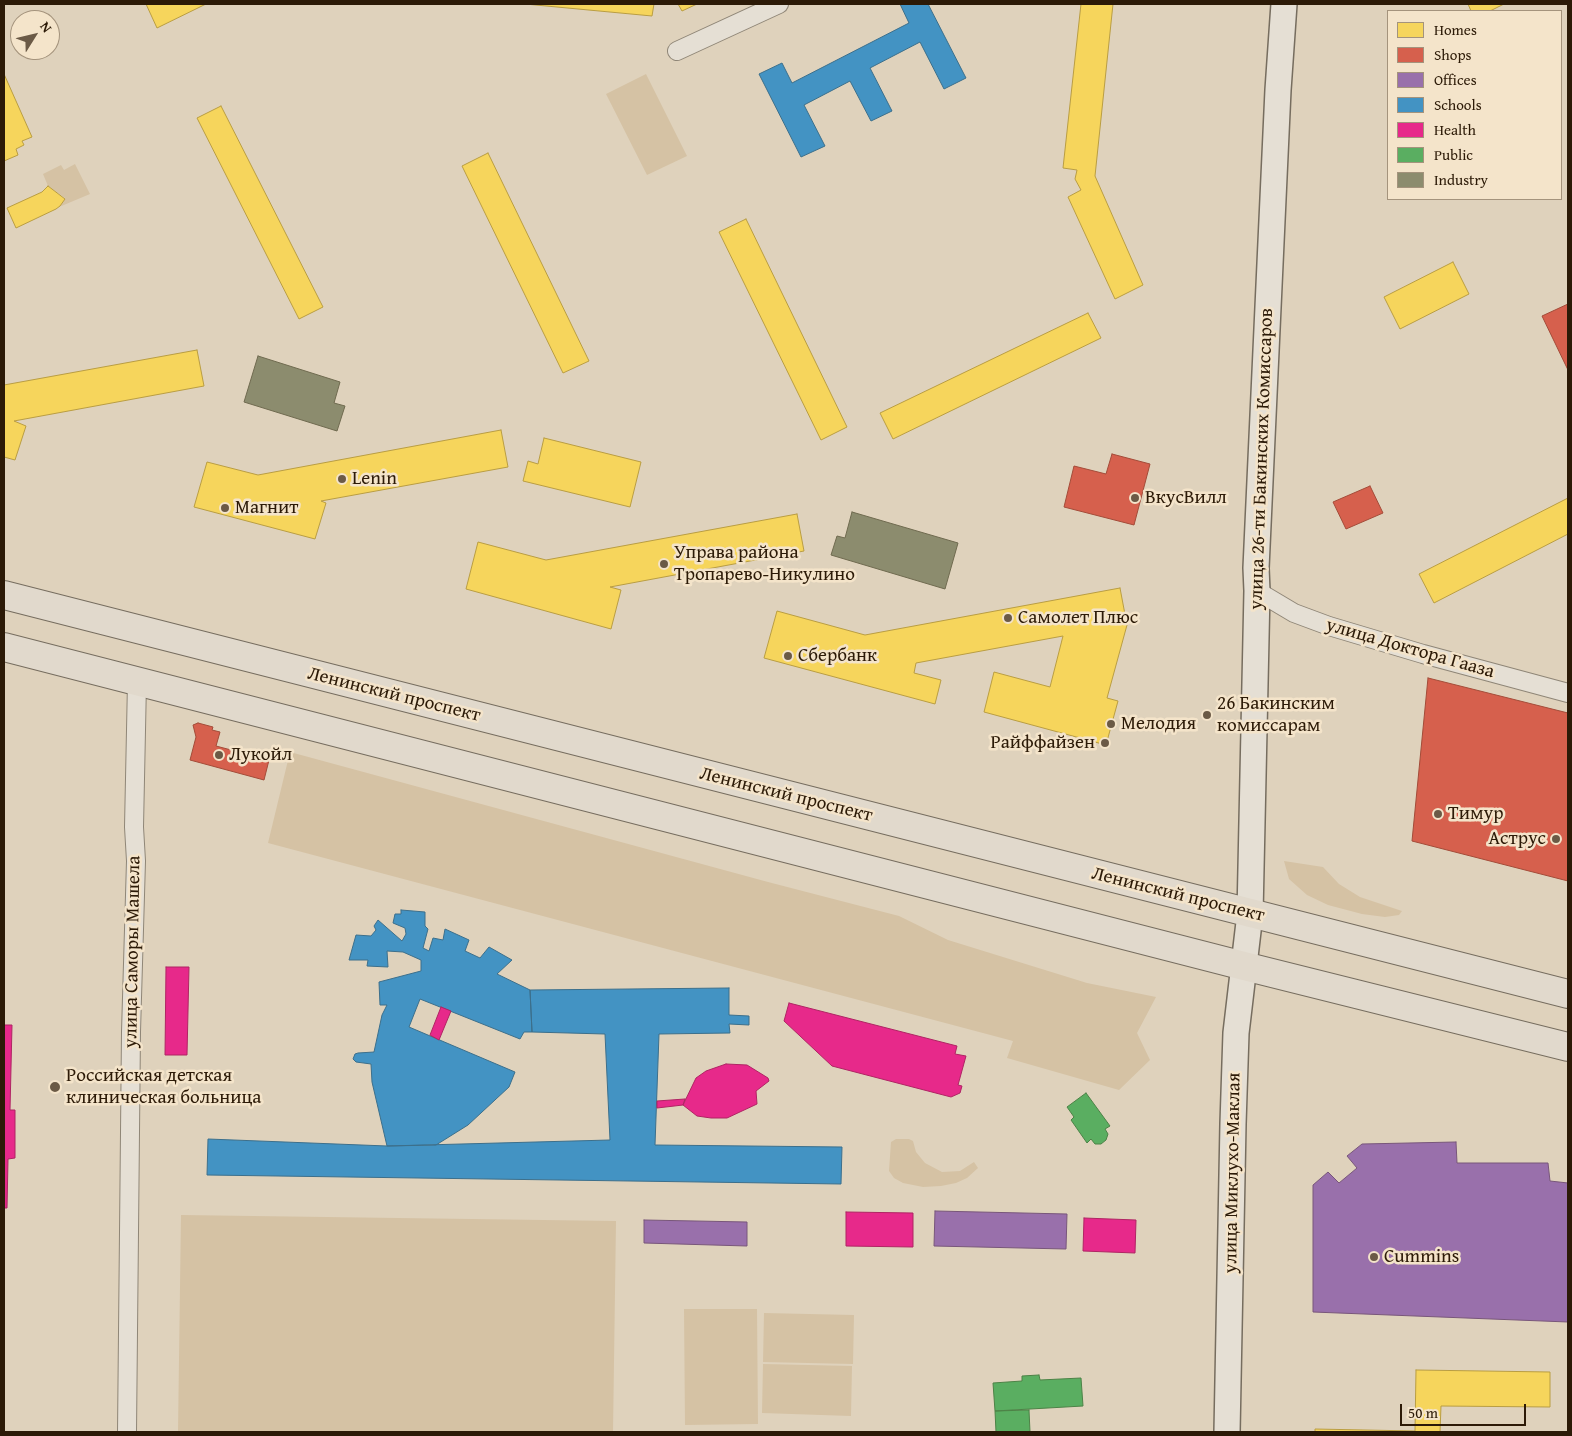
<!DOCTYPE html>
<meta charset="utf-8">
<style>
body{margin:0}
#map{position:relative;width:1572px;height:1436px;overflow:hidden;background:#dfd2bc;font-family:"Gentium Book Plus",serif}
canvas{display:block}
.frame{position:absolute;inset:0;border:5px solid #2c1a07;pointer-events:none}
.legend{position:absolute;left:1387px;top:10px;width:175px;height:190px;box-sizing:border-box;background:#f4e4ca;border:1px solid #a4937c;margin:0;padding:6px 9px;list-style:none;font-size:15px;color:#2c1a07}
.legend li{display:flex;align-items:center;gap:10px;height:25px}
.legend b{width:25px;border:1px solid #a4937c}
.north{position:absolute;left:10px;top:10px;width:50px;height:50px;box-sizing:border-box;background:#f4e4ca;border:1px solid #a4937c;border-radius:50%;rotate:54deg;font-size:14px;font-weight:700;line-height:20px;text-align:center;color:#2c1a07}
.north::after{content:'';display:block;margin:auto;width:18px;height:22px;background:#6b5a46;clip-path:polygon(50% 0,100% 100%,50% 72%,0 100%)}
.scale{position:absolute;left:1400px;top:1404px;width:126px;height:22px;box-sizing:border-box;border:2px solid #2c1a07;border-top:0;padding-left:6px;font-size:15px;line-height:18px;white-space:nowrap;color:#2c1a07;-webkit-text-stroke:4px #f4e4ca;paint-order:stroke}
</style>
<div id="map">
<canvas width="1572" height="1436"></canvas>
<div class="frame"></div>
<ul class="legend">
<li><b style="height:14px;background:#f6d55c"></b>Homes</li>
<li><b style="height:14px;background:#d6604d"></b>Shops</li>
<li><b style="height:14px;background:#9970ab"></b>Offices</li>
<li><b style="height:14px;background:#4393c3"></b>Schools</li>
<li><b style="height:14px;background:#e7298a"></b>Health</li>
<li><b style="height:14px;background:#5aae61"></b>Public</li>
<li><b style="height:14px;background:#8c8c6e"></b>Industry</li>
</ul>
<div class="north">N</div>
<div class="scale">50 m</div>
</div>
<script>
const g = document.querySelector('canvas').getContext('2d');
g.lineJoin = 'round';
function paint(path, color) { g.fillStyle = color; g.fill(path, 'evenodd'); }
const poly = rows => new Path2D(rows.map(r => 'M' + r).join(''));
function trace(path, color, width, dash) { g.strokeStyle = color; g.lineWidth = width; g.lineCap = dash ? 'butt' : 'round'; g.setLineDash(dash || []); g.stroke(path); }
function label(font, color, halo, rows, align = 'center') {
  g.font = font + ' "Gentium Book Plus",serif'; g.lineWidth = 5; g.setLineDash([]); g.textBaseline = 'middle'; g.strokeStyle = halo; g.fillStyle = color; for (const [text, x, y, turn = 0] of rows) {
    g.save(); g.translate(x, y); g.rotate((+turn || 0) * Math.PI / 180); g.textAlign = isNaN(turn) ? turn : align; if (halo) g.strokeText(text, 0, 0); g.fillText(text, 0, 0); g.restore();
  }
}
const green = poly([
 [646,74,687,156,647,175,606,94],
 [75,164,90,194,59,207,65,198,48,186,43,174,61,165,64,170],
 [290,752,768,882,899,916,948,940,1087,983,1156,997,1137,1033,1150,1060,1119,1090,1007,1058,1013,1041,268,843],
 [1284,861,1323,867,1339,884,1360,897,1402,911,1399,915,1385,917,1362,914,1328,905,1307,895,1289,879],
 [896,1139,909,1139,913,1141,916,1152,925,1163,942,1172,960,1171,974,1162,978,1168,967,1178,956,1183,941,1186,923,1187,903,1183,894,1178,889,1171,891,1142],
 [181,1215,616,1221,613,1432,178,1432],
 [684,1309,757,1309,758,1424,685,1425],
 [764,1313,854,1315,853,1364,763,1362],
 [763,1364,852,1366,851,1416,762,1413]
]);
const homes = poly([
 [146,4,206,4,157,28,146,4],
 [525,4,654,4,652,16,525,4],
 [678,4,697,4,682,11,678,4],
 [1081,4,1113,4,1095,176,1143,285,1115,299,1068,197,1081,190,1075,179,1077,170,1063,168,1081,4],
 [1468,4,1504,4,1490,11,1471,11,1468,4],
 [4,74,32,137,22,141,24,145,16,149,18,155,4,161,4,74],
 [221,106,323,307,299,319,197,118,221,106],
 [488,153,589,361,563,373,462,166,488,153],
 [48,186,65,199,60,206,56,209,16,228,7,208,42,192,48,186],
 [746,219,847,427,821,440,719,232,746,219],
 [1453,262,1469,294,1400,329,1384,297,1453,262],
 [1088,313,1101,338,893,439,880,413,1088,313],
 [197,350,204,386,14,421,26,426,15,460,4,457,4,385,197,350],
 [501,430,508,467,321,501,326,503,315,539,194,507,207,462,258,475,501,430],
 [544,438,641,462,630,507,523,481,528,461,538,464,544,438],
 [1568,498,1568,534,1434,603,1419,574,1568,498],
 [797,514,804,551,610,587,621,590,611,629,466,589,478,542,546,560,797,514],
 [1120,588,1127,625,1107,698,1118,701,1106,745,984,712,994,672,1050,687,1063,636,916,663,914,673,941,680,935,704,764,658,777,611,865,635,1120,588],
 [1568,815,1568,857,1549,866,1542,852,1550,849,1540,828,1568,815],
 [1416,1370,1550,1372,1550,1407,1441,1406,1440,1432,1315,1432,1315,1429,1415,1431,1416,1370]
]);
const shops = poly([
 [1568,304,1568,370,1542,316,1568,304],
 [1112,454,1150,464,1134,525,1064,507,1074,466,1106,474,1112,454],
 [1370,486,1383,513,1346,529,1333,502,1370,486],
 [1428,678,1568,713,1568,881,1412,841,1428,678],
 [198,723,213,727,212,730,220,732,216,746,269,760,264,780,190,760,196,737,193,725,198,723]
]);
const offices = poly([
 [1456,1142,1457,1163,1548,1163,1550,1181,1568,1183,1568,1322,1313,1312,1313,1185,1328,1172,1339,1183,1357,1168,1347,1156,1362,1144,1456,1142],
 [935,1211,1067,1214,1066,1249,934,1246,935,1211],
 [644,1220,747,1222,747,1246,644,1243,644,1220]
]);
const schools = poly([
 [900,4,928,4,966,78,944,89,920,42,870,68,892,111,871,121,850,81,804,105,825,146,801,157,759,74,782,63,792,83,909,23,900,4],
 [401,910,425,912,425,926,428,929,423,948,429,951,433,938,443,940,445,929,469,940,465,951,480,958,489,947,512,960,497,974,530,990,532,1032,524,1032,520,1039,420,999,409,1027,515,1072,509,1087,468,1125,436,1145,387,1146,372,1082,371,1064,356,1062,353,1059,355,1054,358,1053,374,1052,382,1015,387,1005,380,1005,379,982,421,971,421,960,403,952,387,951,388,967,367,966,368,960,349,960,356,935,371,936,376,930,374,926,378,920,402,941,406,934,405,928,393,923,395,914,401,914,401,910],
 [729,988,729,1015,749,1016,749,1025,729,1024,730,1033,659,1034,655,1145,842,1147,841,1184,207,1175,208,1139,387,1146,610,1140,605,1034,532,1032,530,990,729,988]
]);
const health = poly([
 [166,967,189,967,187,1055,165,1055,166,967],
 [789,1003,957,1046,955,1054,966,1056,958,1085,962,1086,960,1093,951,1097,832,1066,784,1021,789,1003],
 [441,1007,451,1011,439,1040,430,1035,441,1007],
 [4,1025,12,1025,10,1110,15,1110,15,1158,8,1159,7,1208,4,1208,4,1025],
 [726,1064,747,1065,768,1078,769,1081,756,1091,757,1104,727,1118,711,1118,697,1116,683,1105,696,1078,706,1071,726,1064],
 [685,1099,683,1105,657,1108,657,1101,685,1099],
 [846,1212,913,1213,913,1247,846,1246,846,1212],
 [1084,1218,1136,1220,1135,1253,1083,1251,1084,1218]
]);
const public = poly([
 [1086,1093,1110,1126,1105,1129,1108,1134,1106,1140,1101,1144,1095,1144,1091,1139,1087,1143,1071,1120,1074,1117,1067,1107,1086,1093],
 [1039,1375,1040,1380,1081,1378,1083,1406,995,1411,993,1383,1022,1381,1022,1376,1039,1375],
 [1029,1410,1030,1432,996,1432,995,1411,1029,1410]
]);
const industry = poly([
 [258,356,340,382,334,403,345,406,337,431,244,402,258,356],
 [852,512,958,543,945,589,831,555,837,536,845,538,852,512]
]);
const minor = poly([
 [677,51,779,4],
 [1257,591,1294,613,1329,626,1423,654,1568,693],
 [127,1432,131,1032,136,861,134,827,137,682]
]);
const secondary = poly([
 [1227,1432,1233,1124,1236,1033,1250,914,1257,591,1256,568,1278,90,1284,4]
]);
const primary = poly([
 [4,595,1568,994],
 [4,647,1244,966,1568,1047]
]);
const markers = [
 [342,479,5,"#6b5a46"],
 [1135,498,5,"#6b5a46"],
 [225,508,5,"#6b5a46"],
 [664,564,5,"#6b5a46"],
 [1008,618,5,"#6b5a46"],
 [788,656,5,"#6b5a46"],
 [1207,715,5,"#6b5a46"],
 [1111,724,5,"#6b5a46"],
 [1105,743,5,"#6b5a46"],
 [219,755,5,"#6b5a46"],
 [1438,814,5,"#6b5a46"],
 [1556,839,5,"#6b5a46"],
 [55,1087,6,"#6b5a46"],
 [1374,1257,5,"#6b5a46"]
];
const streetNames = [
 ["улица 26-ти Бакинских Комиссаров",1262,459,-88],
 ["улица Доктора Гааза",1410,649,16],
 ["Ленинский проспект",394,695,14],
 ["Ленинский проспект",786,795,14],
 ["Ленинский проспект",1178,895,14],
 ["улица Саморы Машела",133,952,-89],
 ["улица Миклухо-Маклая",1233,1173,-89]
];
const poiNames = [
 ["Lenin",352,479],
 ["ВкусВилл",1145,498],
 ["Магнит",235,508],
 ["Управа района",674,553],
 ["Тропарево-Никулино",674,575],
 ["Самолет Плюс",1018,618],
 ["Сбербанк",798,656],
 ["26 Бакинским",1217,704],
 ["комиссарам",1217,726],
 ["Мелодия",1121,724],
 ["Райффайзен",1095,743,"right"],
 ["Лукойл",229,755],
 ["Тимур",1448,814],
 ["Аструс",1546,839,"right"],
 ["Российская детская",66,1076],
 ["клиническая больница",66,1098],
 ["Cummins",1384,1257]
];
paint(green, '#d5c2a4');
paint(homes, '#f6d55c');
trace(homes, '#b99d42', 1);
paint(shops, '#d6604d');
trace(shops, '#a34b38', 1);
paint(offices, '#9970ab');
trace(offices, '#78567a', 1);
paint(schools, '#4393c3');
trace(schools, '#3c6f8b', 1);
paint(health, '#e7298a');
trace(health, '#af2463', 1);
paint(public, '#5aae61');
trace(public, '#4c8246', 1);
paint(industry, '#8c8c6e');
trace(industry, '#6f6a4f', 1);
trace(minor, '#8f8677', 20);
trace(secondary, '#766d5f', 28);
trace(primary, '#766d5f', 30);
trace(minor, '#e5dfd4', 18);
trace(secondary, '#e5dfd4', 25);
trace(primary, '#e1d9cc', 28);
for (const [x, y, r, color] of markers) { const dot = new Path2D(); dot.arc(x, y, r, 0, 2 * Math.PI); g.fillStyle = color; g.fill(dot); trace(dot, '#f4e4ca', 2); }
label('19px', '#2c1a07', '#f4e4ca', streetNames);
label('19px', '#2c1a07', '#f4e4ca', poiNames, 'left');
</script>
